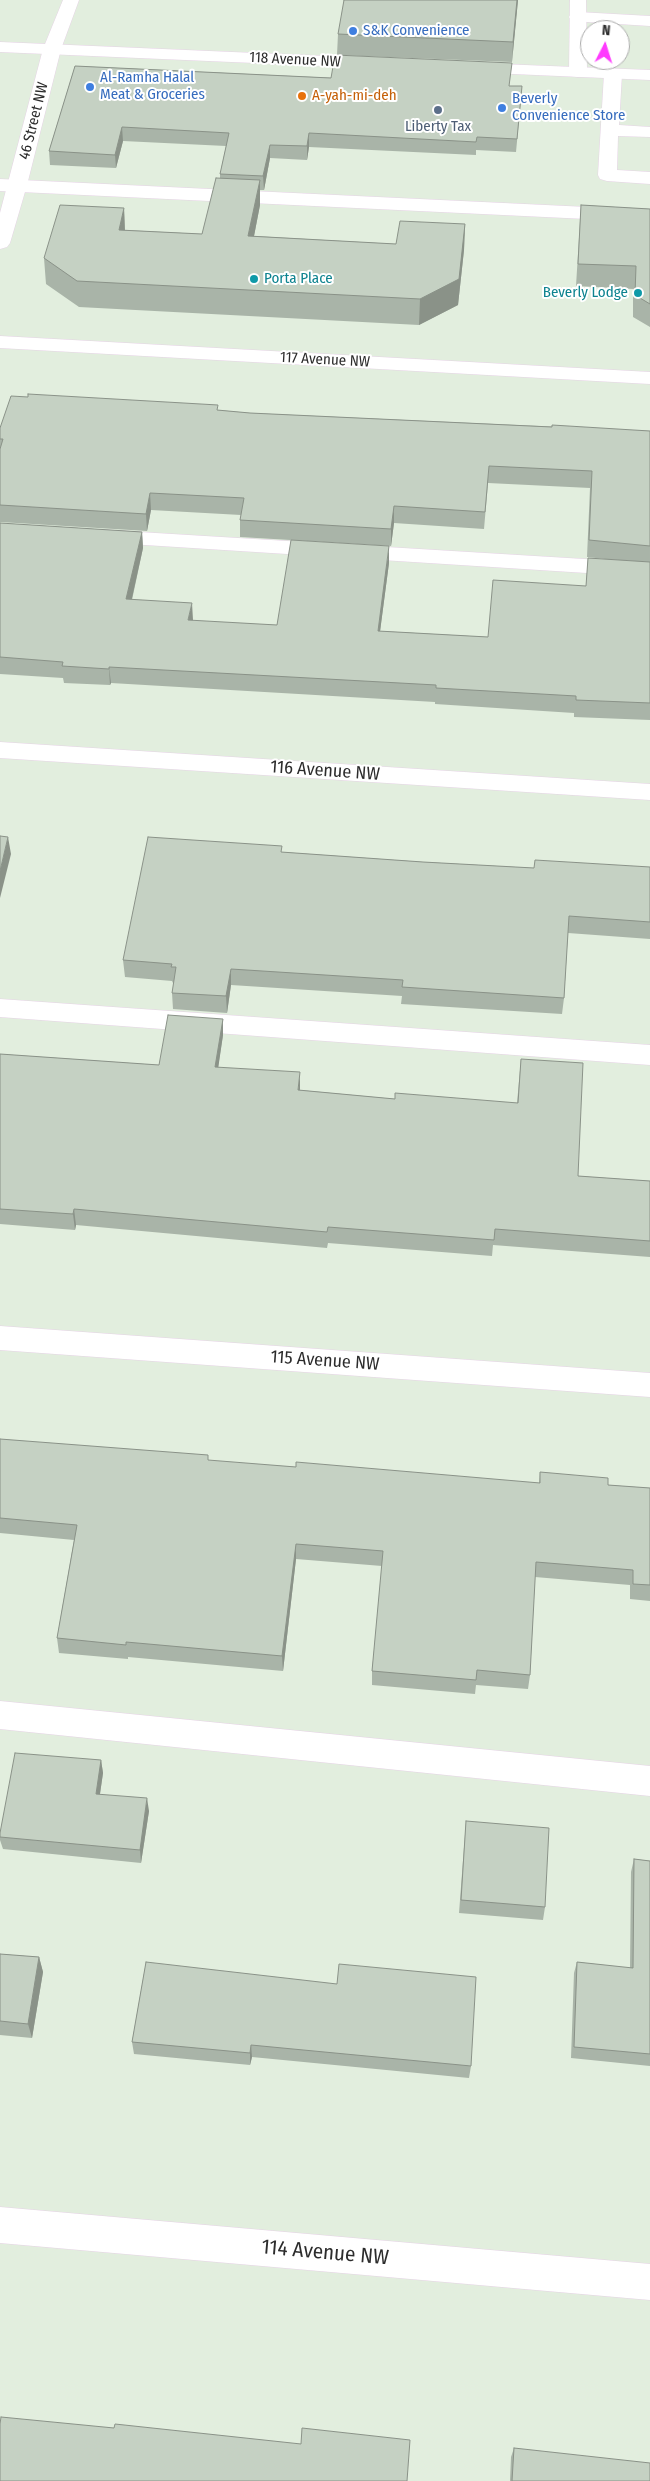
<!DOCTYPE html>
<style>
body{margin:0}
#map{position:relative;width:650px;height:2481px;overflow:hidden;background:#e2eede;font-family:"Fira Sans Condensed",sans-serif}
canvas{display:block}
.north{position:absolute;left:580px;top:20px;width:50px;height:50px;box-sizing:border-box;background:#fff;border:1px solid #ababab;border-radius:50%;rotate:5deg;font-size:14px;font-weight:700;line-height:20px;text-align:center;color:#2c2c2c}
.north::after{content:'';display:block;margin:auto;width:18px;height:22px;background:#ff3afe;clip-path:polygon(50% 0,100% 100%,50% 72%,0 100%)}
</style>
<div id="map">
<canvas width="650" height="2481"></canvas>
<div class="north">N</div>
</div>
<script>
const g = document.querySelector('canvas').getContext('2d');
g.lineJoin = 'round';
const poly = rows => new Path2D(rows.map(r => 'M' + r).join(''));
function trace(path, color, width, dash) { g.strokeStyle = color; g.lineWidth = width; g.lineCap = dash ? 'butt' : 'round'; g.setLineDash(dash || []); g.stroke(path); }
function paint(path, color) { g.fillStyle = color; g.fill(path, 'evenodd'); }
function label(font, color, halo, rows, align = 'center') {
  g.font = font + ' "Fira Sans Condensed",sans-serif'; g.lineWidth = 4; g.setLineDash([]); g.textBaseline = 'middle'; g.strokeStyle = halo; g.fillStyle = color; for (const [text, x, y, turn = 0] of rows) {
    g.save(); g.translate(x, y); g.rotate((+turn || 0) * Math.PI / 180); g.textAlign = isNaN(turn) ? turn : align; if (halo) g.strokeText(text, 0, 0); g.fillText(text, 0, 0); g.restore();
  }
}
const service = poly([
 [578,12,650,16,650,26,572,21,569,17,572,13,578,12],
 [613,69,619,70,622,74,619,125,650,127,650,137,618,136,617,170,650,172,650,184,607,181,600,179,598,175,604,74,607,70,613,69],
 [0,179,650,210,650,222,0,191,0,179],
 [106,530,650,563,650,577,98,542,95,537,98,532,106,530],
 [0,999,650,1045,650,1065,0,1017,0,999],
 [0,1701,650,1766,650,1796,0,1729,0,1701]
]);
const minor = poly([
 [63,0,79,0,61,49,27,185,10,243,7,247,0,249,0,213,43,49,63,0],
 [570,0,586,0,587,72,584,76,578,77,572,76,569,72,570,0],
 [0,336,650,372,650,384,0,348,0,336],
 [0,742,650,784,650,800,0,758,0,742],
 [0,1326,650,1373,650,1397,0,1350,0,1326]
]);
const tertiary = poly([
 [0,2207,650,2264,650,2300,0,2243,0,2207]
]);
const secondary = poly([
 [0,42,371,58,377,59,380,63,377,67,371,68,0,52,0,42],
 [474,63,650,70,650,80,468,72,465,68,468,64,474,63]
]);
const wall = poly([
 [518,0,512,62,337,55,338,34],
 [75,66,510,86,521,99,516,152,476,150,476,155,309,147,307,160,270,158,264,190,260,190,260,205,254,236,396,244,465,224,464,250,458,305,419,325,79,307,46,284,44,258,124,208,125,230,202,234,220,178,220,174,226,146,123,141,116,168,50,165,49,151],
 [581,205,650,209,650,327,633,317,633,289,576,286],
 [218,410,250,413,650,431,650,720,574,717,574,713,435,704,435,702,111,683,110,685,64,683,63,678,0,674,0,523,142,532,143,548,132,600,193,621,277,625,389,563,380,631,488,637,586,586,588,558,614,560,587,557,590,488,488,483,484,529,394,523,391,546,240,537,240,520,241,515,151,510,147,531,0,522,0,428],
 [282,852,423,862,534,868,650,867,650,939,568,933,564,998,562,1014,401,1004,402,996,231,985,227,1013,173,1009,172,993,174,984,173,983,172,981,125,977,123,960],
 [223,1019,223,1035,218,1067,300,1090,395,1099,517,1103,521,1059,578,1176,650,1181,650,1257,493,1245,492,1256,328,1243,327,1248,76,1225,75,1230,0,1224,0,1054,159,1065],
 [0,1439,209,1461,296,1467,539,1483,540,1472,608,1485,650,1488,650,1601,630,1599,630,1585,535,1577,530,1675,528,1689,476,1685,475,1694,372,1685,372,1671,382,1566,296,1559,283,1671,128,1657,128,1659,59,1653,57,1638,74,1540,0,1533],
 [101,1760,103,1773,100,1794,149,1811,141,1863,3,1849,0,1840,0,1833],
 [466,1821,545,1907,543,1920,459,1913],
 [634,1859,650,1861,650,2066,571,2058,574,1973,577,1962,630,1968,631,1872],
 [0,1954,39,1957,43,1972,32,2038,0,2035],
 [146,1962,471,2066,469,2078,252,2057,250,2065,134,2054,132,2042],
 [514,2448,650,2481,510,2481,511,2457]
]);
const shadedWall = poly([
 [517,0,518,0,512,62,513,42],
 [122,127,123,141,116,168,115,155],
 [309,133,309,147,307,160,307,146],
 [270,145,270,158,264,190,263,176],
 [260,180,260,205,249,262,248,236],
 [124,208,125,234,119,230],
 [465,224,464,250,458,305,419,325,420,299],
 [150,493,151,510,147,531,146,514],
 [394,506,394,523,391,546,391,529],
 [142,532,143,548,128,616,126,599],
 [389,546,389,563,378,647,378,631],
 [192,603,193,620,189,637,188,620],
 [109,667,111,683,110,685,109,669],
 [8,837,11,854,0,898,0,871],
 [231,969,231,985,227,1013,226,996],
 [223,1019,223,1035,216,1083,215,1067],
 [300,1072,300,1089,298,1106,298,1090],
 [74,1209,76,1225,75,1230,73,1214],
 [296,1544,296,1559,283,1671,282,1656],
 [101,1760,103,1773,98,1807,96,1794],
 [147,1798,149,1811,141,1863,140,1850],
 [39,1957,43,1972,32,2038,28,2024],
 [251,2045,252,2057,250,2065,250,2053]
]);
const building = poly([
 [344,0,517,0,513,42,338,34,344,0],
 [335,55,512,63,509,86,522,86,517,139,477,137,476,142,309,133,307,146,270,145,263,176,220,174,229,133,122,127,115,155,49,151,75,66,331,78,335,55],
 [216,178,260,180,248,236,396,244,400,221,465,224,459,279,420,299,77,281,44,258,60,205,124,208,119,230,202,234,216,178],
 [581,205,650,209,650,304,635,295,636,266,578,264,581,205],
 [28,394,218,405,217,410,250,413,552,427,552,425,650,431,650,546,589,540,592,471,489,466,485,512,394,506,391,529,240,520,244,498,150,493,146,514,0,505,0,449,3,439,0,439,0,428,11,396,28,397,28,394],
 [0,523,142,532,126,599,192,603,188,620,277,625,291,540,389,546,378,631,488,637,493,580,586,586,588,558,650,562,650,703,576,700,576,696,436,688,436,685,109,667,109,669,62,666,63,662,0,657,0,523],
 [0,836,8,837,0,871,0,836],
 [148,837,282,846,281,852,423,862,534,868,535,860,650,867,650,922,569,916,564,998,402,987,403,980,231,969,226,996,172,993,176,967,171,967,172,964,123,960,148,837],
 [168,1015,223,1019,215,1067,300,1072,298,1090,395,1099,395,1093,518,1103,521,1059,583,1063,578,1176,650,1181,650,1241,495,1229,494,1240,328,1227,327,1232,74,1209,73,1214,0,1209,0,1054,159,1065,168,1015],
 [0,1439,208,1455,208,1460,296,1467,296,1462,540,1483,540,1472,608,1478,608,1485,650,1488,650,1585,633,1584,633,1570,536,1562,530,1675,477,1670,476,1680,372,1671,383,1551,296,1544,282,1656,126,1642,126,1645,57,1638,77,1525,0,1518,0,1439],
 [15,1753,101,1760,96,1794,147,1798,140,1850,0,1837,0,1833,15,1753],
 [466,1821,549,1828,545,1907,461,1900,466,1821],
 [634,1859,650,1861,650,2054,574,2047,577,1962,633,1968,634,1859],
 [0,1954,39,1957,28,2024,0,2021,0,1954],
 [146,1962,337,1984,339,1964,476,1977,471,2066,251,2045,250,2053,132,2042,146,1962],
 [1,2417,114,2428,115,2424,301,2444,302,2428,410,2440,407,2481,0,2481,0,2424,1,2417],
 [514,2448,650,2463,650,2481,512,2481,514,2448]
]);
const markers = [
 [353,31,5,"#3f7fe0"],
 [90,87,5,"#3f7fe0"],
 [302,96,5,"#e8710a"],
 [502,108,5,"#3f7fe0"],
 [438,110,5,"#5c6f8a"],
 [254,279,5,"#0f9aa8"],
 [638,293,5,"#0f9aa8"]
];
const farShopnames = [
 ["S&K Convenience",363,31],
 ["Al-Ramha Halal",100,78],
 ["Meat & Groceries",100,95],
 ["Beverly",512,99],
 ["Convenience Store",512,116]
];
const farStreetnames = [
 ["118 Avenue NW",295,60,3],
 ["46 Street NW",34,121,-76],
 ["117 Avenue NW",325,360,3]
];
const farFoodnames = [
 ["A-yah-mi-deh",312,96]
];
const farServicenames = [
 ["Liberty Tax",438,127]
];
const farCulturenames = [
 ["Porta Place",264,279],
 ["Beverly Lodge",628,293,"right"]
];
const streetNames = [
 ["116 Avenue NW",325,771,4],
 ["115 Avenue NW",325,1361,4]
];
const nearStreetnames = [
 ["114 Avenue NW",325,2253,5]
];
trace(service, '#e5d3e5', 1);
trace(minor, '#e5d3e5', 1);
trace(tertiary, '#e5d3e5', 1);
trace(secondary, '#e5d3e5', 1);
paint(service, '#fff');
paint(minor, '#fff');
paint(tertiary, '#fff');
paint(secondary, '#fff');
paint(wall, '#a9b4a8');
paint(shadedWall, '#8a9288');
paint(building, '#c5d1c3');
trace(building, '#8a9288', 1);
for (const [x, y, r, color] of markers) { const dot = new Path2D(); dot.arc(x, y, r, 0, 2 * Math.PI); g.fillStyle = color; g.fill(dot); trace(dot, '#fff', 2); }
label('15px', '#366cbe', '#fff', farShopnames, 'left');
label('15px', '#2c2c2c', '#fff', farStreetnames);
label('15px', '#c56008', '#fff', farFoodnames, 'left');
label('15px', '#4e5e75', '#fff', farServicenames);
label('15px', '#0d838f', '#fff', farCulturenames, 'left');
label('18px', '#2c2c2c', '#fff', streetNames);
label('21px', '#2c2c2c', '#fff', nearStreetnames);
</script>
